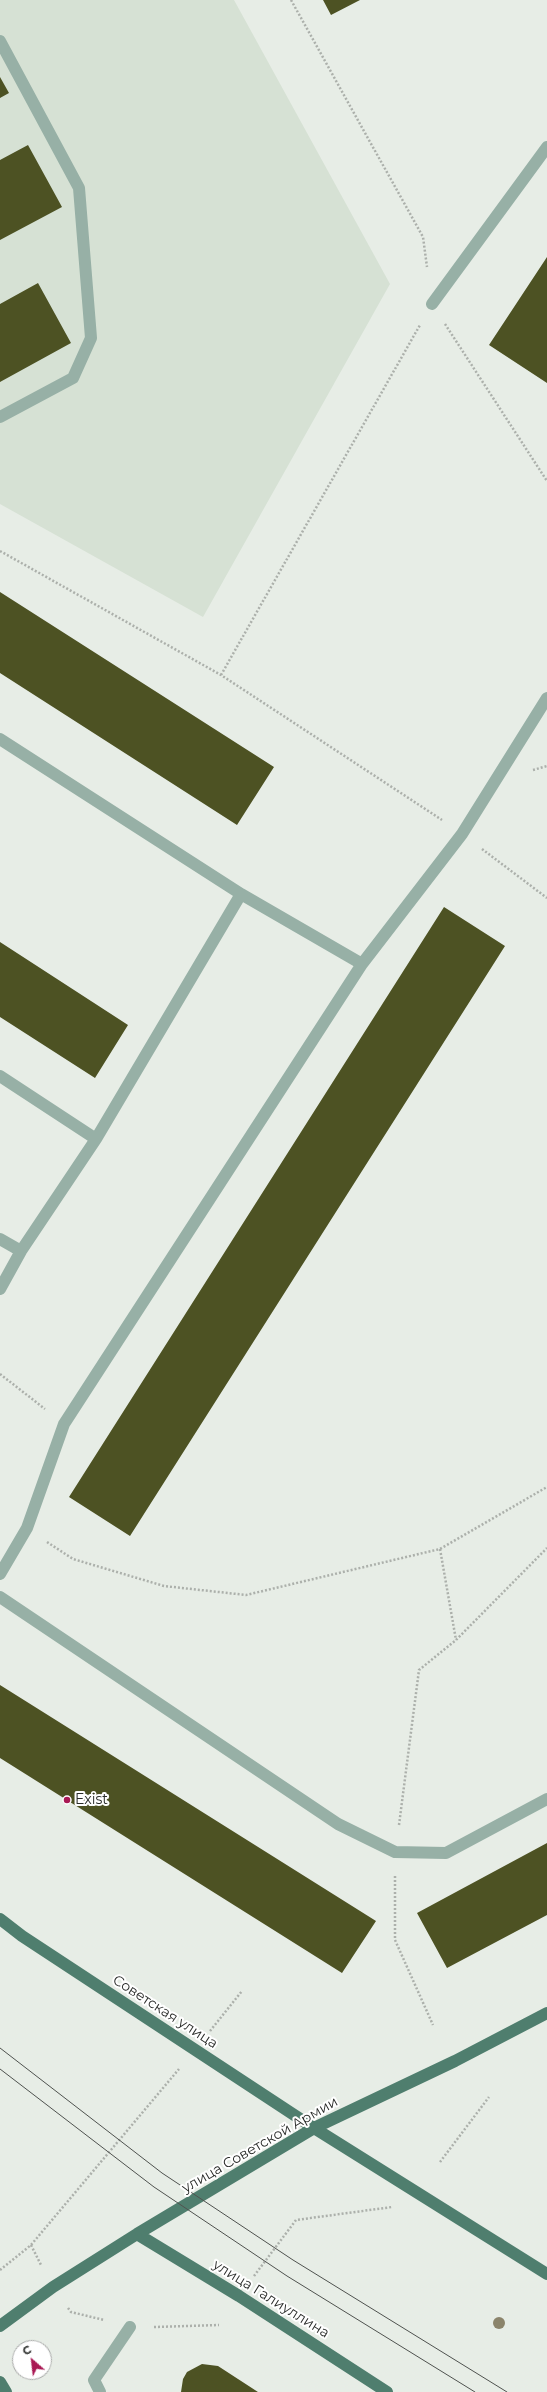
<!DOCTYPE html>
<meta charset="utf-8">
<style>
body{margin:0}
#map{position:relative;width:547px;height:2392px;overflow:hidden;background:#e7ede6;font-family:Montserrat,sans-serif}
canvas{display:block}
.north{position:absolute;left:12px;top:2340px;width:40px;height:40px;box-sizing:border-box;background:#fff;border:1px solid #a9aaa9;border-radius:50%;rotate:332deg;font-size:11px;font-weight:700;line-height:16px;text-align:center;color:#292b29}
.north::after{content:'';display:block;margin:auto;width:14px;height:18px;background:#a91954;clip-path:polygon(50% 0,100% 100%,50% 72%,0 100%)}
</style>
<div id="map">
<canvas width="547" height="2392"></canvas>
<div class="north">С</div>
</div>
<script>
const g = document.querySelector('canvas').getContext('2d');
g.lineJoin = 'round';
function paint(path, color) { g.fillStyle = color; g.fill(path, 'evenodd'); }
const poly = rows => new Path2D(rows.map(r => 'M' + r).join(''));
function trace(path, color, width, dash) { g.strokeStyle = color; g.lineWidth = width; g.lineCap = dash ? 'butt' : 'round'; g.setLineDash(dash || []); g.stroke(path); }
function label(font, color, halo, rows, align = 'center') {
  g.font = font + ' Montserrat,sans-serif'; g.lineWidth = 4; g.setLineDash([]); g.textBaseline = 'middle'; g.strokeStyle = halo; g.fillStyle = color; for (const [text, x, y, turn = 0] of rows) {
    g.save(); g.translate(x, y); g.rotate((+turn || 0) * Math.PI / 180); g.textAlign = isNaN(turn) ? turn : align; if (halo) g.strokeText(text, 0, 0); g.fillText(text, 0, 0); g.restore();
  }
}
const built = poly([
 [0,0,234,0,390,284,203,617,0,504]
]);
const building = poly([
 [323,0,360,0,331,15],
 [0,77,9,93,0,98],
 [28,145,62,207,0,240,0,160],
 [547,257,547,383,489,345],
 [38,283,71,343,0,382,0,304],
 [0,592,274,767,237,825,0,673],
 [444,907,505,946,130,1536,69,1497],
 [0,942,128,1025,95,1078,0,1017],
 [0,1685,376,1921,342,1973,0,1758],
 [547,1843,547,1915,447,1968,417,1913],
 [202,2364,218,2366,258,2392,181,2392,183,2379,187,2372]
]);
const path = poly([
 [291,0,423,237,427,267],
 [445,324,547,481],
 [0,551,221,675,442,820],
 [221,675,420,325],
 [533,770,547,766],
 [482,849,547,898],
 [0,1374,45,1409],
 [47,1542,73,1559,164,1586,246,1595,440,1549,547,1487],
 [440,1549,456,1640],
 [399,1825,419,1670,456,1640,547,1548],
 [395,1876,395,1940,433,2025],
 [210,2031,242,1991],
 [440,2162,489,2097],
 [31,2245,41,2265],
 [0,2270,31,2245,179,2069],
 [254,2276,296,2220,392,2207],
 [68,2308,71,2312,104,2320],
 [154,2327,219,2325]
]);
const minor = poly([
 [0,41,79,188,91,338,73,378,0,417],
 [432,304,547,147],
 [0,739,241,894,362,964],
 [0,1076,96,1139],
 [0,1239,21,1251],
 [0,1289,21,1251,96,1139,241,894],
 [0,1574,27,1528,64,1424,362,964,462,834,547,698],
 [0,1597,338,1824,395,1852,446,1853,547,1799],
 [100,2392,94,2380,130,2327]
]);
const major = poly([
 [0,1919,22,1936,314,2128,547,2274],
 [137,2234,239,2296,387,2392],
 [0,2326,53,2287,137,2234,314,2128,455,2061,547,2013],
 [0,2382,6,2392]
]);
const tram = poly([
 [0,2048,162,2173,293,2260,507,2392],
 [0,2069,154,2187,287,2276,475,2392]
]);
const trees = [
 [499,2323]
];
const markers = [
 [67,1800,4,"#a91954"]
];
const poiNames = [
 ["Exist",75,1800]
];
const streetNames = [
 ["Советская улица",165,2012,33],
 ["улица Советской Армии",260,2145,-30],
 ["улица Галиуллина",271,2299,32]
];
paint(built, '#d6e1d4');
paint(building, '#4d5223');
trace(path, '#acb0ab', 2.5, [2, 2]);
trace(minor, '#97b0a6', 12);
trace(major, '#4f7e6e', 12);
trace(tram, '#4f524f', 1);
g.fillStyle = '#8b846b';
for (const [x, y] of trees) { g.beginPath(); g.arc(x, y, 6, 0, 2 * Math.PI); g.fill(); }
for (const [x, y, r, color] of markers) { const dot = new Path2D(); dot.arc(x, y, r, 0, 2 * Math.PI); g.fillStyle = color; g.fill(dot); trace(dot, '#fff', 1.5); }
label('14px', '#292b29', '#fff', poiNames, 'left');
label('14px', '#292b29', '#fff', streetNames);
</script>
